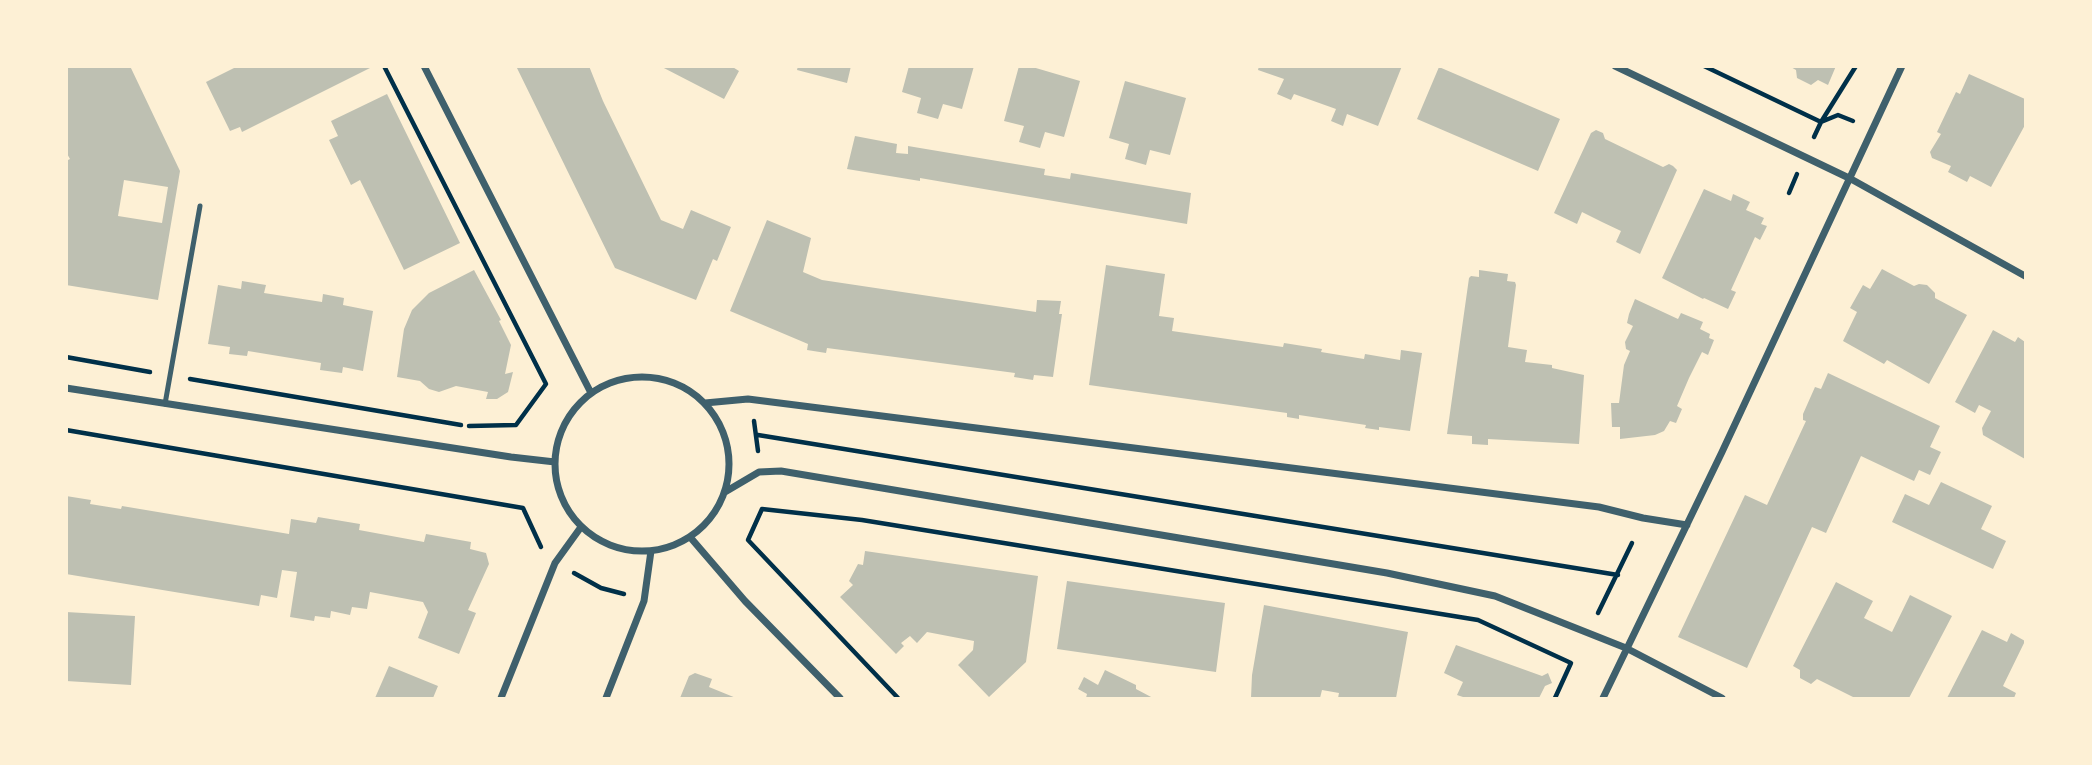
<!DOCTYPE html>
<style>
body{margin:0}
#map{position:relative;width:2092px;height:765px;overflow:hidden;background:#fdf0d5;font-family:"Sofia Sans Condensed",sans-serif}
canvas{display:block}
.frame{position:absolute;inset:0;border:68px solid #fdf0d5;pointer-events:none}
</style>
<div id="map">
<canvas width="2092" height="765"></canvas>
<div class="frame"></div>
</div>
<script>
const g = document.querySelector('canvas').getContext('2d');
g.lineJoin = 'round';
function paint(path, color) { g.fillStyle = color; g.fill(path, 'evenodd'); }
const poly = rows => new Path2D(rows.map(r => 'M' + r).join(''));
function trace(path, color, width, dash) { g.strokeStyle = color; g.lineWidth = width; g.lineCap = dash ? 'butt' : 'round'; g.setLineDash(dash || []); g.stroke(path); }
const building = poly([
 [66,66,130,66,180,171,158,300,66,285,66,161,70,159,66,152],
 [124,180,168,187,162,223,118,216],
 [238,66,374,66,242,132,240,127,230,131,206,82],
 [516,66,589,66,603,101,661,220,683,229,691,210,731,227,717,261,713,259,696,300,615,268],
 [660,66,731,66,739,71,724,99],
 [798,66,851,66,847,83,797,70],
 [909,66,974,66,962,109,943,104,938,119,917,113,921,98,902,92],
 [1019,66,1029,66,1080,81,1064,137,1045,132,1040,148,1019,142,1024,126,1004,121],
 [1259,66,1402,66,1378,126,1347,114,1343,126,1331,121,1336,109,1294,94,1291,100,1277,94,1284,79,1258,70],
 [1789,66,1836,66,1828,85,1818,80,1811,85,1797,78,1796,70],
 [1439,67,1560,119,1538,171,1417,119],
 [1969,74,2025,99,2025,125,1991,187,1970,176,1967,182,1948,172,1951,166,1932,158,1930,152,1941,134,1937,132,1956,92,1960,94],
 [1125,81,1186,98,1170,155,1150,150,1146,165,1125,159,1129,144,1109,138],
 [387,94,460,243,404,270,360,180,351,185,329,140,338,136,331,121],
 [1596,130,1603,133,1605,139,1663,167,1669,164,1673,166,1677,170,1640,254,1616,242,1621,231,1602,222,1582,212,1577,224,1554,213,1591,133],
 [855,136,897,144,896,153,908,154,908,146,1045,169,1044,175,1070,179,1071,173,1191,193,1187,224,920,178,920,181,847,169],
 [1704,189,1731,201,1733,194,1750,202,1746,210,1764,218,1761,224,1767,226,1760,240,1755,237,1731,290,1736,292,1728,309,1704,298,1703,299,1662,278],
 [767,220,811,238,803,272,822,280,1036,312,1037,300,1061,301,1059,314,1062,314,1053,377,1034,375,1033,380,1014,377,1015,373,895,357,827,348,826,353,807,350,808,344,730,311],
 [1106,265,1165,274,1159,316,1174,318,1172,331,1283,347,1284,343,1322,349,1321,352,1364,359,1365,354,1400,360,1401,350,1422,353,1410,431,1379,427,1379,430,1365,428,1366,425,1299,415,1299,419,1287,417,1287,413,1089,385],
 [1882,269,1914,286,1919,284,1927,285,1935,293,1935,298,1967,315,1929,384,1887,360,1884,364,1843,341,1857,312,1850,308,1863,285,1870,289],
 [474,270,501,320,499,321,511,345,505,374,513,372,508,392,497,399,486,399,488,392,456,386,439,392,429,389,420,381,397,377,404,329,412,310,429,293],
 [1479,270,1508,274,1507,281,1515,282,1516,285,1508,347,1527,350,1525,362,1552,365,1552,368,1584,375,1579,444,1488,439,1488,445,1472,444,1472,436,1447,434,1469,278,1471,276,1479,277],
 [242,281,266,285,264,293,322,302,323,294,344,298,343,305,373,311,363,371,343,367,342,373,320,370,321,363,248,351,247,356,229,354,230,347,208,344,218,285,241,289],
 [1635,299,1678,319,1681,313,1703,322,1700,329,1710,334,1709,338,1714,340,1708,355,1702,352,1689,378,1677,406,1682,409,1676,423,1670,421,1664,431,1655,435,1620,439,1620,427,1612,427,1611,403,1619,403,1624,365,1630,351,1626,349,1625,342,1633,326,1627,323,1629,314],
 [1993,330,2015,342,2018,337,2025,342,2025,459,1983,435,1982,428,1991,411,1979,405,1975,413,1955,402],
 [1828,373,1940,426,1930,447,1941,452,1930,475,1919,470,1914,481,1861,456,1826,533,1812,527,1747,668,1678,637,1745,495,1767,505,1806,421,1803,420,1803,414,1815,387,1821,389],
 [1941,482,1992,506,1981,529,2006,541,1993,569,1892,522,1905,494,1929,505],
 [66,496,91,500,90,504,121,509,122,506,289,534,291,519,316,523,318,517,360,524,359,530,424,542,426,534,471,542,470,549,486,553,489,564,468,610,476,613,459,654,418,638,428,612,423,602,370,592,367,609,352,607,350,615,331,611,330,618,315,616,314,621,290,617,297,572,282,570,277,598,261,595,259,606,66,574],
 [865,551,1038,576,1026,662,989,697,958,665,973,650,974,641,927,632,917,643,910,636,901,643,904,646,896,654,840,597,853,585,849,581,858,564,863,565],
 [1067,581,1225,603,1216,672,1057,649],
 [1836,582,1873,601,1864,618,1892,632,1910,595,1952,616,1909,698,1855,698,1817,679,1811,684,1800,678,1800,670,1793,666],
 [1264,605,1408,632,1396,698,1338,698,1339,693,1322,690,1320,698,1251,698,1252,675],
 [66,612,135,616,131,685,66,681],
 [1982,630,2007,642,2011,633,2025,641,2003,686,2016,693,2014,698,1947,698],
 [1456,645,1542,676,1548,673,1552,683,1545,686,1539,698,1466,698,1457,695,1463,682,1444,673],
 [389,666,438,686,433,698,375,698],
 [1105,670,1136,685,1136,689,1153,698,1086,698,1087,694,1078,689,1084,677,1098,685],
 [695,673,712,679,709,687,736,698,680,698,689,676]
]);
const path = poly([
 [384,66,546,384,516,425,469,426],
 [1704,66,1821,122,1838,115,1853,121],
 [1814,137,1821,122,1856,66],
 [1789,193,1797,174],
 [66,357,150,372],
 [190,379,461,425],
 [754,421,758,451],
 [66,430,523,508,541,547],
 [758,435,1618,575],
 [574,573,601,588,624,594],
 [1598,613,1632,543],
 [898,698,748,540,762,509,862,520,1478,620,1571,663,1555,698]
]);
const service = poly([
 [165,404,200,206]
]);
const minor = poly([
 [424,66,591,393],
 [1615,66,1851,179,2025,276],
 '555 464a87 87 0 1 1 174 0a87 87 0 1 1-174 0Z',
 [66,388,511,457,555,462],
 [705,403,748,399,1599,507,1643,518,1687,525],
 [725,492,759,472,781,471,1387,573,1495,596,1626,648,1722,698],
 [690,537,745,601,840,698],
 [501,698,555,563,581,527],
 [606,698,644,601,651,551],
 [1603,698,1722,452,1902,66]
]);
paint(building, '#bec0b2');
trace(path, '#003049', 4.5);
trace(service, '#3f606c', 5);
trace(minor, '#3f606c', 7);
</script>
